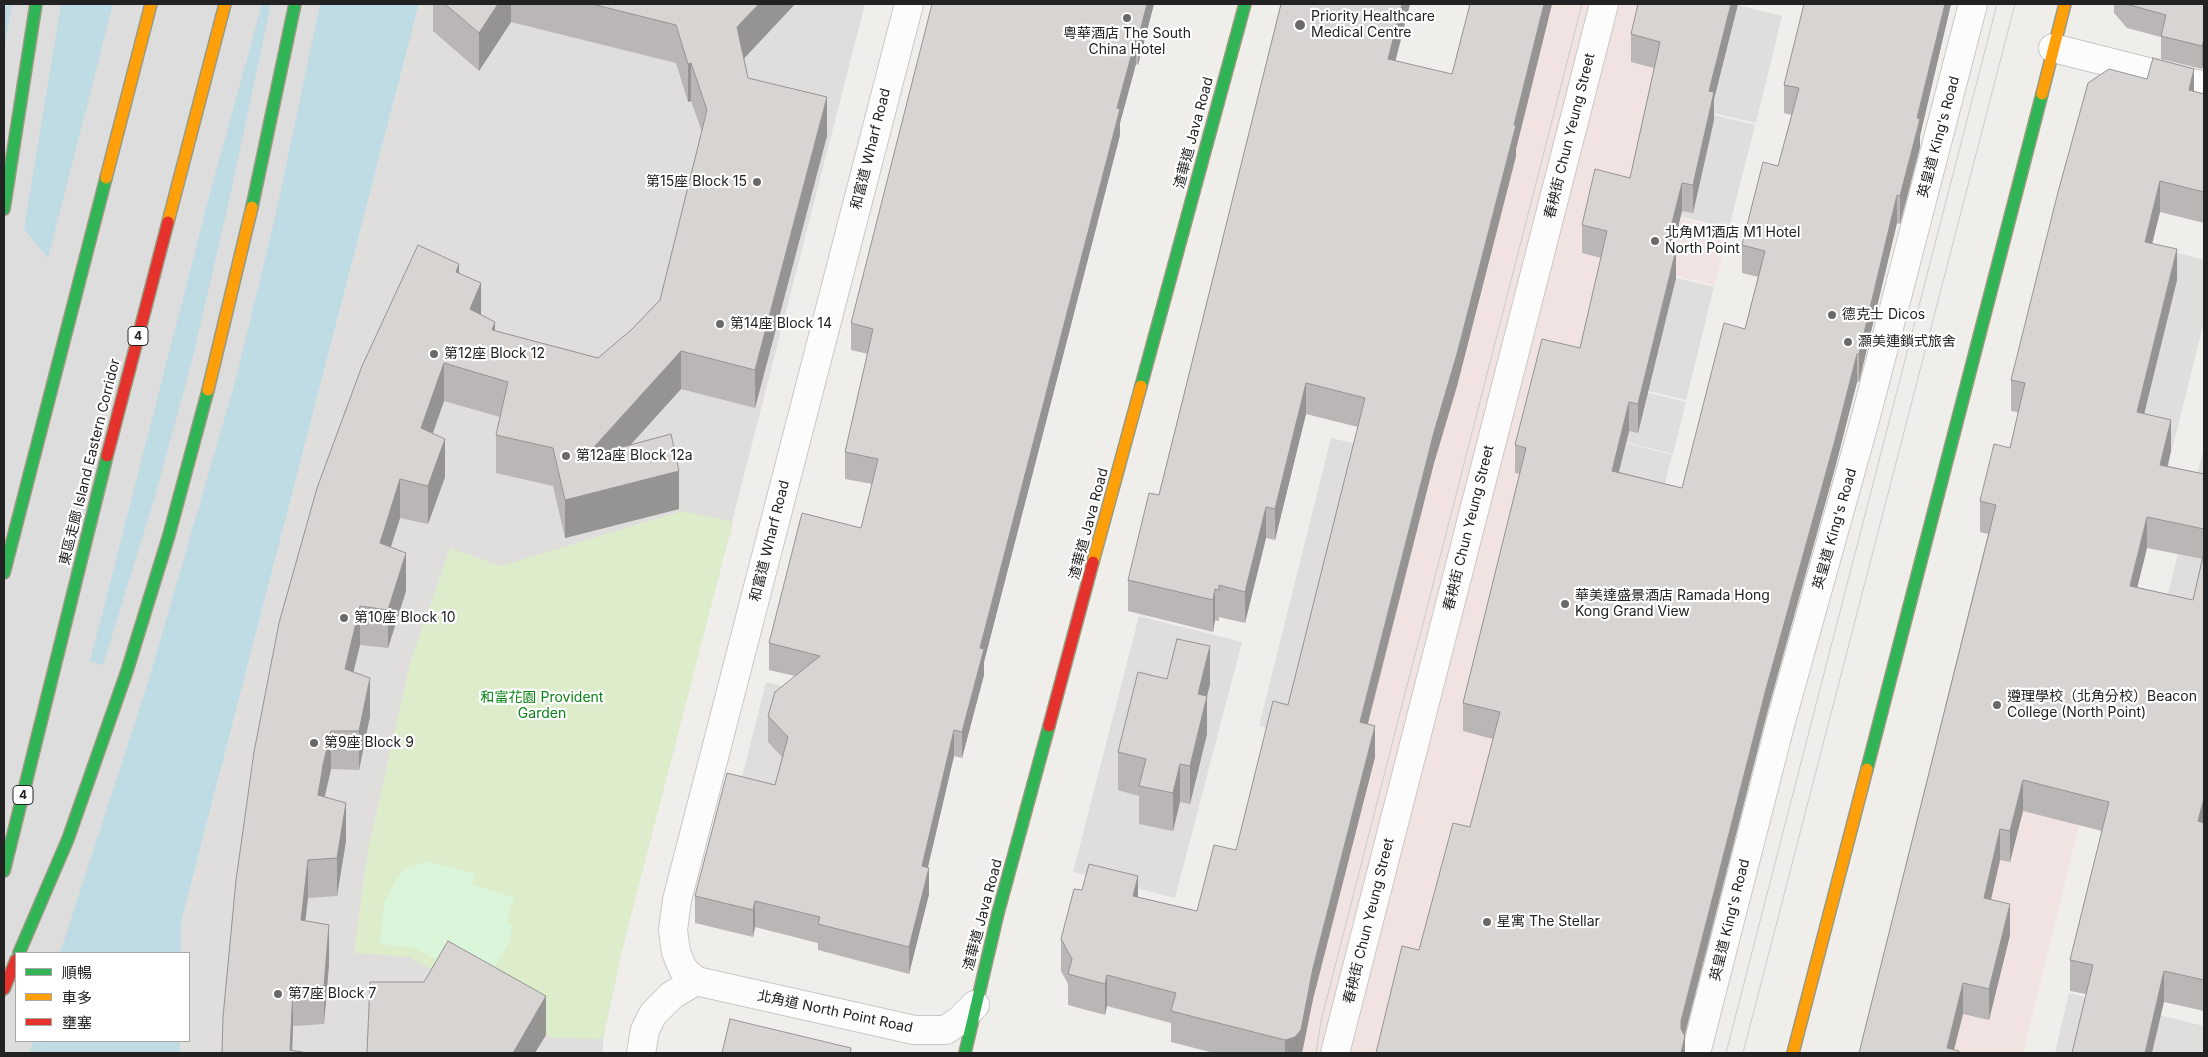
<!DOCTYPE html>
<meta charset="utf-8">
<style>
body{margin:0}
#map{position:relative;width:2208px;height:1057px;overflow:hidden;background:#f0eeeb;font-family:Inter,"Noto Sans TC",sans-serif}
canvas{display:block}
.frame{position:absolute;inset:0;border:5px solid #222;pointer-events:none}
.legend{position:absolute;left:15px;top:952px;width:175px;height:90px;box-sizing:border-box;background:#fff;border:1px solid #a7a7a7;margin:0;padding:6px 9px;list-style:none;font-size:15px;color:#222}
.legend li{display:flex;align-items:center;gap:10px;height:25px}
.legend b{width:25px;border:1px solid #a7a7a7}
</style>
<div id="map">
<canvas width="2208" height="1057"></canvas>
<div class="frame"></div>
<ul class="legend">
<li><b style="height:6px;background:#30b455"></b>順暢</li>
<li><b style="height:6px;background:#ff9f0a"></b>車多</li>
<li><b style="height:6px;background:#e5322d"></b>壅塞</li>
</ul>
</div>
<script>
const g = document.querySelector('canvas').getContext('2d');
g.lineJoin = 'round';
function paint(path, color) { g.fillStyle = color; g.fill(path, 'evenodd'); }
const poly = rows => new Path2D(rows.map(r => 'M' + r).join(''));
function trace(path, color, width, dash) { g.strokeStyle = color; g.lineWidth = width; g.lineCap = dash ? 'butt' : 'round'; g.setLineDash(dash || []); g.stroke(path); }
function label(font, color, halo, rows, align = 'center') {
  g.font = font + ' Inter,"Noto Sans TC",sans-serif'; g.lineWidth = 4.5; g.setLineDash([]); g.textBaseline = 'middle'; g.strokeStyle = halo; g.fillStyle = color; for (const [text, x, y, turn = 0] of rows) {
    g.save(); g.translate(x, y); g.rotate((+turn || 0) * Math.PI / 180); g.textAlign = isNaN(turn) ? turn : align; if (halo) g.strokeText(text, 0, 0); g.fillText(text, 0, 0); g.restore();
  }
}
const residential = poly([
 [419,4,865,4,622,950,603,1039,603,1053,180,1053,180,1041,189,1041,189,953,181,953,181,923],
 [1733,4,1782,16,1756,123,1622,91],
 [1622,93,1755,125,1729,228,1596,196],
 [2152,246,2204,260,2204,321,2172,450,2011,411],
 [1582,255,1714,287,1686,400,1554,368],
 [1595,380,1686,402,1673,454,1542,422,1672,455,1659,508,1529,420],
 [1331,438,1394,453,1360,750,1259,726],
 [2204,447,2204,633,2161,622],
 [1139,616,1242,642,1175,898,1073,872],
 [766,682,861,705,836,804,741,781],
 [2069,993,2204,1026,2203,1053,2055,1053]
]);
const commercial = poly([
 [1494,4,1683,4,1636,207,1728,230,1715,285,1624,263,1450,1053,1252,1053],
 [1932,789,2078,824,2079,825,2023,1053,1867,1053,1931,790,2037,815]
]);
const grass = poly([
 [682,511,733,522,622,950,603,1039,552,1038,410,957,354,953,368,850,410,663,450,548,501,566]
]);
const park = poly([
 [426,861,475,874,472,885,514,897,507,922,512,925,510,941,495,967,485,974,472,980,415,948,380,944,384,902,394,883,404,870]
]);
const water = poly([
 [4,4,419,4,181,923,181,953,16,953,16,1041,180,1041,180,1053,4,1053]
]);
const pier = poly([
 [12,4,61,4,24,229,48,258,113,4,262,4,210,193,90,661,103,665,155,496,192,361,229,201,271,4,320,4,277,209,237,375,150,676,60,953,16,953,16,1041,33,1041,30,1053,4,1053,4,51]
]);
const street = poly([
 [2053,48,2204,86],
 [696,981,683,969,676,952,673,930,677,900,909,4],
 [696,981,914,1030,946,1030,960,1020,975,1005],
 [641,1053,645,1030,653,1014,672,995,696,981],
 [1335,1053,1604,4],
 [1696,1053,1781,721,1865,420,1973,4]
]);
const fast = poly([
 [252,207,295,4],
 [4,209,36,4],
 [1141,386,1245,4],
 [4,573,106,178],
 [1867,769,2042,94],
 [4,871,107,456],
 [19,953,68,839,127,671,169,535,208,390],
 [965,1053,998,913,1049,726]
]);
const slow = poly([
 [2042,94,2065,4],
 [106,178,151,4],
 [168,222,225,4],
 [208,390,252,207],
 [1093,562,1141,386],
 [1793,1053,1867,769]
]);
const jam = poly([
 [107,456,168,222],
 [1049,726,1093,562],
 [4,989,16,960]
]);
const tram = poly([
 [1316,1053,1321,1021,1582,4],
 [1726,1053,1997,4],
 [1743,1053,2015,4]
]);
const wall = poly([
 [433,4,795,4,744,58,748,78,827,136,755,408,681,389,631,444,679,509,565,538,553,486,496,473,496,435,500,417,444,401,433,433,445,477,428,524,400,518,391,547,406,591,388,648,360,645,353,672,370,716,359,770,331,769,325,797,346,841,337,896,308,898,305,921,329,964,324,1024,293,1026,292,1050,222,1053,459,274,481,315,495,331,598,358,631,330,660,300,702,132,691,101,688,102,676,63,511,22,479,71,433,31],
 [1154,4,1138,65,1136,64,1120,123,1120,135,984,662,984,675,962,758,954,756,928,867,929,894,909,974,818,950,818,943,755,927,753,937,695,923,695,896,775,785,782,757,768,742,768,716,795,676,769,670,769,643,861,528,872,484,845,479,845,452,868,354,851,350,851,323],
 [1281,4,1410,4,1395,61,1452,74,1470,4,1552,4,1516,149,1516,156,1457,386,1434,463,1368,724,1375,757,1313,999,1302,1053,1214,1053,1171,1042,1171,1023,1107,1006,1105,1015,1068,1005,1068,984,1061,971,1061,939,1138,897,1197,911,1236,850,1288,705,1358,427,1306,414,1275,540,1266,538,1245,623,1219,617,1219,621,1215,620,1213,632,1128,611,1128,580,1159,495],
 [1638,4,1738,4,1714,99,1714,120,1693,213,1682,211,1673,249,1676,278,1638,433,1629,431,1619,472,1682,488,1745,329,1758,277,1742,273,1742,245,1778,166,1792,115,1784,113,1784,85,1804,4,1951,4,1920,136,1920,147,1900,224,1897,223,1859,382,1857,382,1835,468,1766,717,1685,1035,1685,1053,1419,950,1470,827,1493,739,1463,731,1463,703,1520,474,1515,473,1515,445,1580,348,1601,258,1582,253,1582,225,1630,178,1654,68,1631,62,1631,34],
 [2114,4,2204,4,2204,62,2202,69,2161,59,2161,37,2127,28,2114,13],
 [2194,91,2204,94,2204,223,2160,212,2152,243,2177,280,2144,414,2171,451,2168,466,2204,474,2204,1011,2164,1002,2086,994,2070,991,2070,960,2102,831,2023,811,2010,862,2000,860,1991,900,2010,935,1989,1020,1963,1014,1954,1050,1959,1053,1859,1053,1988,534,1980,532,1980,501,2010,448,2018,412,2011,411,2011,380],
 [2147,548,2203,559,2193,600,2137,587],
 [1167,679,1210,684,1207,696,1207,734,1190,804,1180,802,1173,831,1139,824,1139,796,1118,790,1118,752]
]);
const shadedWall = poly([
 [498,4,511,4,511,22,479,71,479,33],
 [759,4,795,4,737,66,737,27],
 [1147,4,1154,4,1138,65,1138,39],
 [1402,4,1410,4,1388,90,1388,59],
 [1544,4,1552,4,1516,149,1516,156,1457,386,1434,463,1360,753,1360,722,1434,432,1514,125],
 [1731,4,1738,4,1714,99,1714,120,1693,213,1693,185,1709,91],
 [1945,4,1951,4,1920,136,1920,147,1900,224,1900,196,1917,118],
 [1136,38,1136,64,1120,123,1120,135,984,662,984,675,962,758,962,732,980,648,1117,108],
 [2204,39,2204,62,2202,69,2202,46],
 [691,63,691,101,688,102,688,64],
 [2194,69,2194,100,2189,90],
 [827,97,827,136,755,408,755,370],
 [2160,181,2160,212,2145,273,2145,242],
 [1682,183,1682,211,1666,276,1666,247],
 [1897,195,1897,223,1859,382,1859,354],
 [2177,249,2177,280,2137,443,2137,412],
 [1676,250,1676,278,1638,433,1638,404],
 [459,264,459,303,456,272],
 [481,283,481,322,470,309],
 [495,322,495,360,492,330],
 [681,351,681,389,586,494,679,471,679,509,565,538,565,500,585,457],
 [1857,354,1857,382,1835,468,1766,717,1681,1049,1681,1021,1766,689],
 [444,363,444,401,421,466,421,428],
 [1306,383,1306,414,1275,540,1275,509],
 [1629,402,1629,431,1612,499,1612,471],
 [2171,420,2171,451,2160,495,2160,465],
 [445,439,445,477,428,524,428,486],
 [400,479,400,518,380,581,380,543],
 [1266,507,1266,538,1245,623,1245,592],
 [2147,517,2147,548,2130,617,2130,586],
 [406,553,406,591,388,648,388,610],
 [1215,589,1215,620,1213,632,1213,600],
 [360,606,360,645,345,707,345,669],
 [1210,646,1210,684,1198,732,1198,694],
 [370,678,370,716,359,770,359,731],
 [1207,696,1207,734,1190,804,1190,766],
 [1375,726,1375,757,1313,999,1302,1053,1285,1053,1285,1040,1313,968],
 [954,730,954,756,922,892,922,866],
 [331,731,331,769,323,803,318,795,323,765],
 [1180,764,1180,802,1173,831,1173,793],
 [2023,780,2023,811,2010,862,2010,831],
 [2204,798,2204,829,2198,821],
 [346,803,346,841,337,896,337,858],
 [2000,829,2000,860,1984,929,1984,898],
 [308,860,308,898,301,958,301,920],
 [929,868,929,894,909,974,909,947],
 [1138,876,1138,908,1133,896],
 [755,901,755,927,753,937,753,910],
 [2010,904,2010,935,1989,1020,1989,989],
 [329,925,329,964,324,1024,324,986],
 [2164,971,2164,1002,2152,1053,2145,1053],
 [1107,975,1107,1006,1105,1015,1105,984],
 [1963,983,1963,1014,1953,1053,1947,1048],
 [293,988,293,1026,292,1053,290,1053],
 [546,996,546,1035,535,1053,513,1053],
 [1685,1036,1685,1053,1681,1053]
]);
const building = poly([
 [445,4,498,4,479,33,445,4],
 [592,4,759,4,737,27,748,78,827,97,755,370,681,351,585,457,671,434,679,471,565,500,553,448,496,435,508,382,444,363,421,428,445,439,428,486,400,479,380,543,406,553,388,610,360,606,345,669,370,678,359,731,331,731,323,765,318,795,346,803,337,858,308,860,301,920,329,925,324,986,293,988,290,1050,308,1053,222,1053,223,1017,236,880,254,752,279,623,317,488,362,366,418,245,459,264,456,272,481,283,470,309,495,322,492,330,598,358,631,330,660,300,707,110,691,63,688,64,676,25,592,4],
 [932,4,1147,4,1138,39,1136,38,1117,108,1120,109,980,648,984,649,962,732,954,730,922,866,929,868,909,947,818,924,820,917,755,901,753,910,695,896,727,773,775,785,788,737,768,716,775,692,820,656,769,643,802,513,861,528,878,459,845,452,873,329,851,323,932,4],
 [1281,4,1402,4,1388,59,1452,74,1470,4,1544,4,1514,125,1516,125,1457,354,1434,432,1360,722,1375,726,1313,968,1301,1030,1295,1037,1285,1040,1171,1011,1176,993,1107,975,1105,984,1068,974,1072,959,1061,939,1074,889,1082,890,1089,864,1138,876,1133,896,1197,911,1214,845,1236,850,1273,701,1288,705,1365,398,1306,383,1275,509,1266,507,1245,592,1219,585,1219,590,1215,589,1213,600,1128,580,1149,493,1159,495,1281,4],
 [1638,4,1731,4,1709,91,1714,92,1693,185,1682,183,1666,247,1676,250,1638,404,1629,402,1612,471,1682,488,1724,323,1745,329,1765,251,1742,245,1763,162,1778,166,1799,88,1784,85,1804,4,1945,4,1917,118,1920,119,1900,196,1897,195,1859,354,1857,354,1835,440,1766,689,1681,1021,1681,1029,1685,1036,1681,1053,1376,1053,1402,946,1419,950,1453,823,1470,827,1500,712,1463,703,1526,448,1515,445,1542,339,1580,348,1607,231,1582,225,1595,169,1630,178,1660,42,1631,34,1638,4],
 [2126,4,2204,4,2204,39,2202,46,2161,36,2166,15,2126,4],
 [2153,58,2194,69,2189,90,2204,94,2204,192,2160,181,2145,242,2177,249,2137,412,2171,420,2160,465,2204,474,2204,529,2147,517,2130,586,2193,600,2204,552,2204,798,2198,821,2204,823,2204,980,2164,971,2145,1053,2072,1053,2093,965,2070,960,2109,802,2023,780,2010,831,2000,829,1984,898,2010,904,1989,989,1963,983,1947,1048,1959,1051,1958,1053,1859,1053,1996,505,1980,501,1994,444,2010,448,2025,383,2011,380,2058,192,2088,83,2109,69,2147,79,2153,58],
 [1177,639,1210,646,1198,694,1207,696,1190,766,1180,764,1173,793,1139,786,1146,759,1118,752,1138,672,1167,679,1177,639],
 [448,941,546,996,513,1053,367,1053,370,982,424,982,448,941],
 [730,1019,851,1048,850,1053,722,1053,730,1019]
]);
const markers = [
 [1127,18,5,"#6a6968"],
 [1300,25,6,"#6a6968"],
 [757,182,5,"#6a6968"],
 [1655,241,5,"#6a6968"],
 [1832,315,5,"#6a6968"],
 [720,324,5,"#6a6968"],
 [1848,342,5,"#6a6968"],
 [434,354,5,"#6a6968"],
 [566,456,5,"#6a6968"],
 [1565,604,5,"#6a6968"],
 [344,618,5,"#6a6968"],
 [1997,705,5,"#6a6968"],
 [314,743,5,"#6a6968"],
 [1487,922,5,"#6a6968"],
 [278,994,5,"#6a6968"]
];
const shields = [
 [138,336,20],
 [23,795,20]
];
const shieldNames = [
 ["4",138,336],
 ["4",23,795]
];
const poiNames = [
 ["Priority Healthcare",1311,17],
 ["Medical Centre",1311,33],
 ["粵華酒店 The South",1127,34,"center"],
 ["China Hotel",1127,50,"center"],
 ["第15座 Block 15",747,182,"right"],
 ["北角M1酒店 M1 Hotel",1665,233],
 ["North Point",1665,249],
 ["德克士 Dicos",1842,315],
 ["第14座 Block 14",730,324],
 ["灝美連鎖式旅舍",1858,342],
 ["第12座 Block 12",444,354],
 ["第12a座 Block 12a",576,456],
 ["華美達盛景酒店 Ramada Hong",1575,596],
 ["Kong Grand View",1575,612],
 ["第10座 Block 10",354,618],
 ["遵理學校（北角分校）Beacon",2007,697],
 ["College (North Point)",2007,713],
 ["第9座 Block 9",324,743],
 ["星寓 The Stellar",1497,922],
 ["第7座 Block 7",288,994]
];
const streetNames = [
 ["渣華道 Java Road",1194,133,-75],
 ["春秧街 Chun Yeung Street",1570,136,-76],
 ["英皇道 King's Road",1939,137,-75],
 ["和富道 Wharf Road",871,149,-76],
 ["東區走廊 Island Eastern Corridor",90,462,-76],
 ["渣華道 Java Road",1089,524,-75],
 ["春秧街 Chun Yeung Street",1469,528,-76],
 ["英皇道 King's Road",1835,529,-74],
 ["和富道 Wharf Road",770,541,-76],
 ["渣華道 Java Road",983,915,-75],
 ["英皇道 King's Road",1730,920,-76],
 ["春秧街 Chun Yeung Street",1369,921,-76],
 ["北角道 North Point Road",835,1012,12]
];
const parkNames = [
 ["和富花園 Provident",542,698],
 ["Garden",542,714]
];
paint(residential, '#dfdedc');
paint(commercial, '#f1e3e1');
paint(grass, '#ddeccb');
paint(park, '#daf5da');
paint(water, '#bfdbe3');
paint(pier, '#dedddd');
trace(street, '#c9c8c7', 30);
trace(fast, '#999a82', 14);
trace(slow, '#999a82', 14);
trace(jam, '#999a82', 14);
trace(street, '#fdfcfc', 28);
trace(fast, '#30b455', 11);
trace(slow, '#ff9f0a', 11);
trace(jam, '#e5322d', 11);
trace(tram, '#ccc', 1);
paint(wall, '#b9b6b5');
paint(shadedWall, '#969493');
paint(building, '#d7d4d2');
trace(building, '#969493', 1);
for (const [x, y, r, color] of markers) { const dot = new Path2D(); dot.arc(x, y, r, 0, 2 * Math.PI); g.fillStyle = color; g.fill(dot); trace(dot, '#fff', 2); }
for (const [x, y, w] of shields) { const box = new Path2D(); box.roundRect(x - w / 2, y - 9.5, w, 19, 4); g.fillStyle = '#fff'; g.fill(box); trace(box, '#222', 1); }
label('bold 12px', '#222', null, shieldNames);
label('14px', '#222', '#fff', poiNames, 'left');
label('14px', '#222', '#fff', streetNames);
label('14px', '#0c8416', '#fff', parkNames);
</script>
